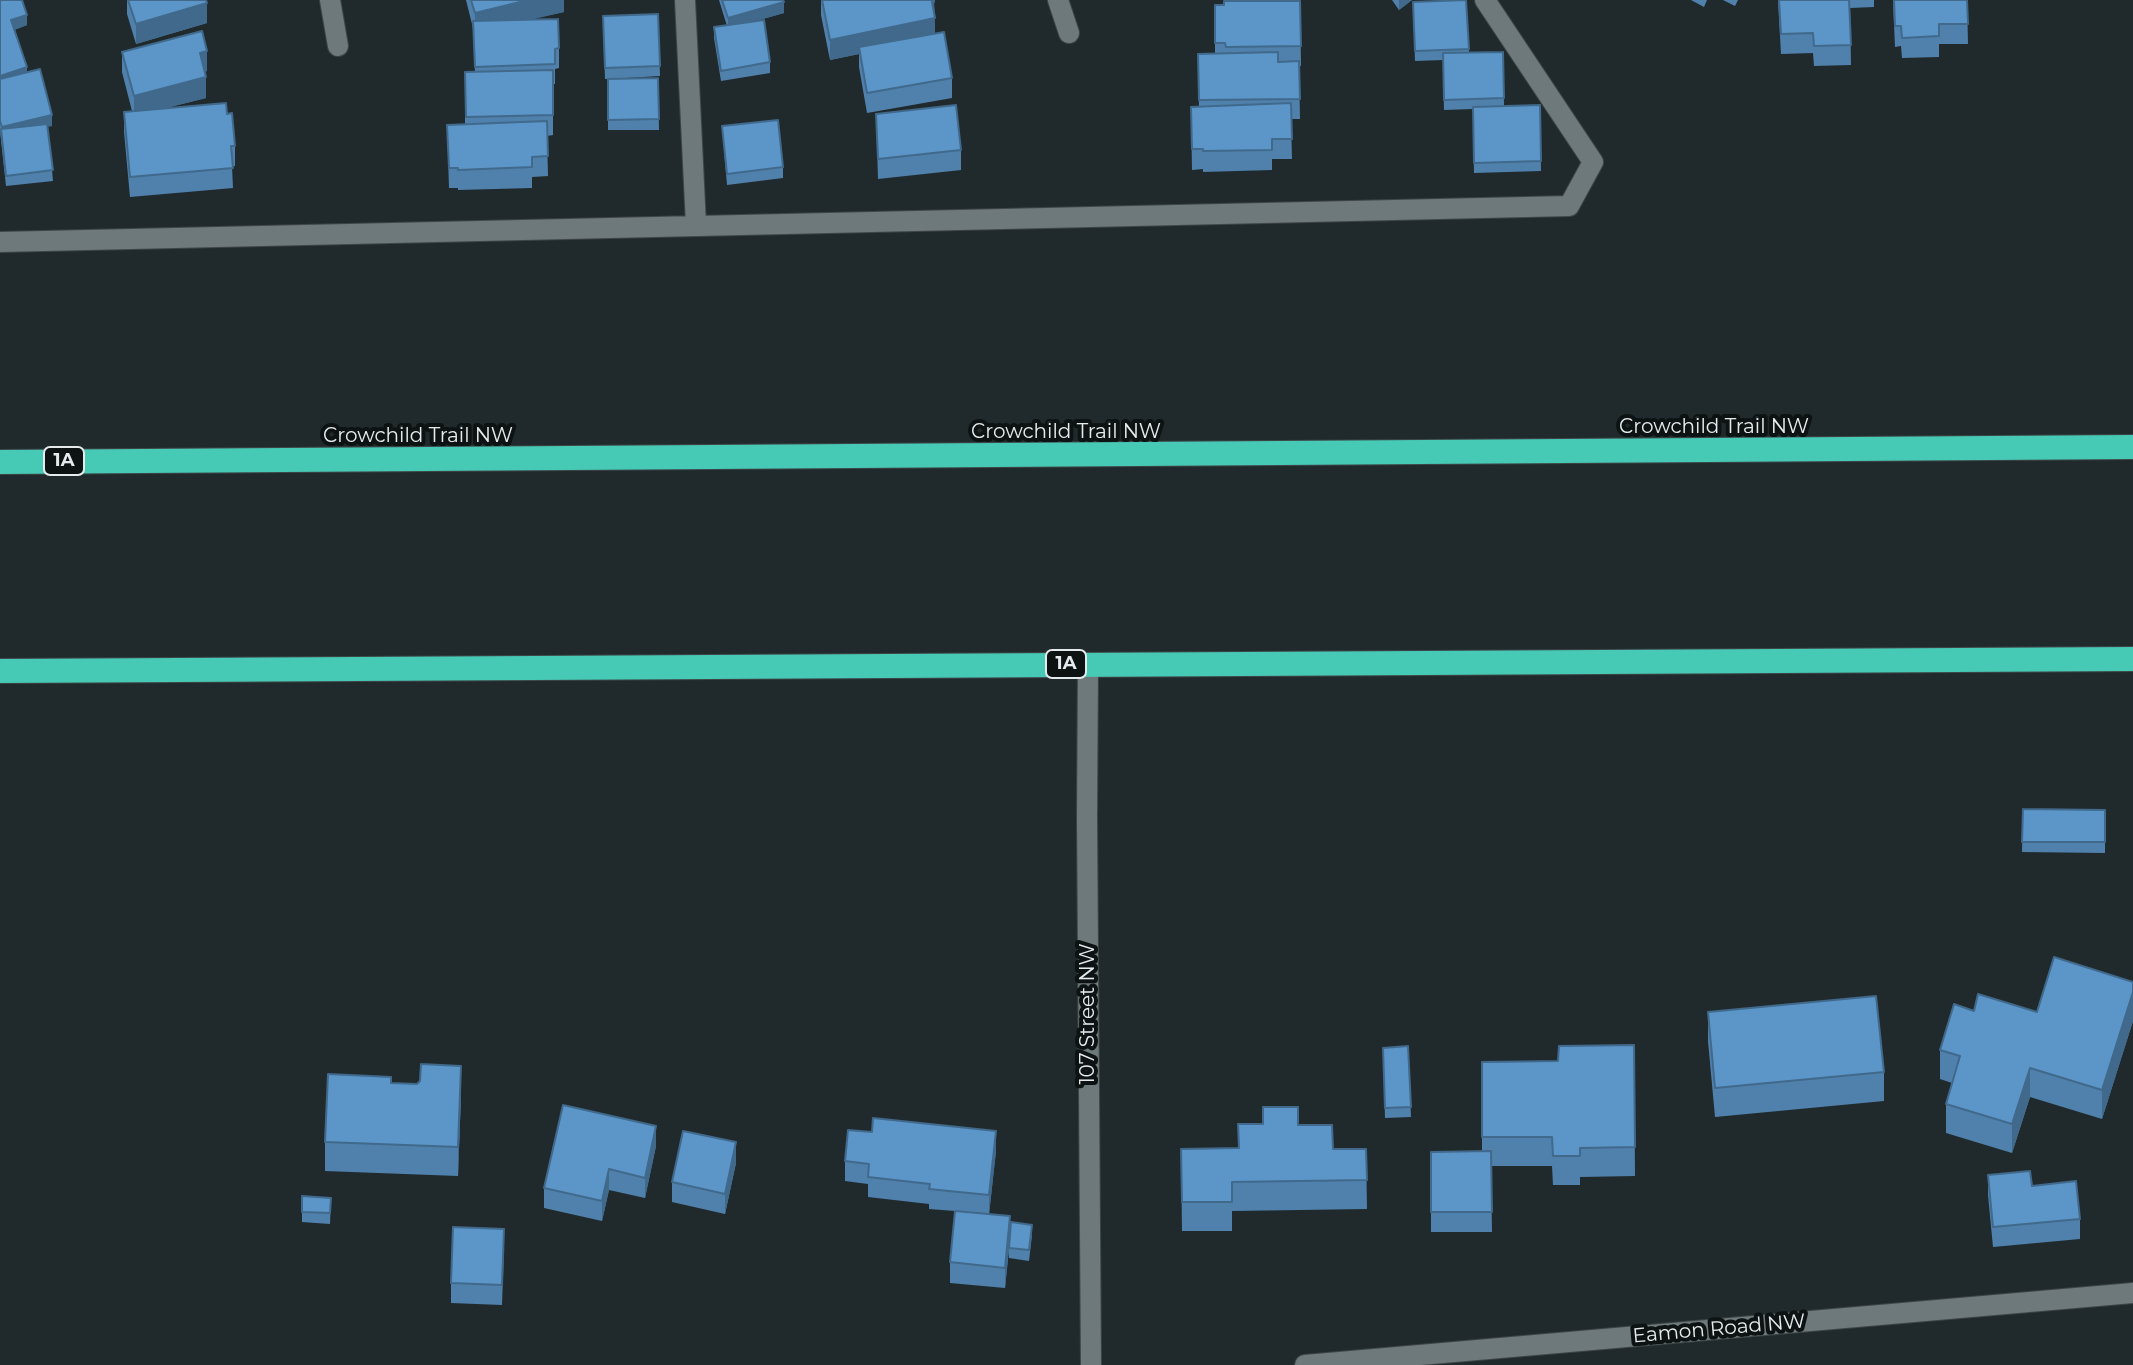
<!DOCTYPE html>
<style>
body{margin:0}
canvas{display:block;background:#202a2c}
</style>
<canvas width="2133" height="1365"></canvas>
<script>
const g = document.querySelector('canvas').getContext('2d');
g.lineJoin = 'round';
const poly = rows => new Path2D(rows.map(r => 'M' + r).join(''));
function trace(path, color, width, dash) { g.strokeStyle = color; g.lineWidth = width; g.lineCap = dash ? 'butt' : 'round'; g.setLineDash(dash || []); g.stroke(path); }
function paint(path, color) { g.fillStyle = color; g.fill(path, 'evenodd'); }
function label(font, color, halo, rows, align = 'center') {
  g.font = font + ' Montserrat,sans-serif'; g.lineWidth = 8; g.setLineDash([]); g.textBaseline = 'middle'; g.strokeStyle = halo; g.fillStyle = color; for (const [text, x, y, turn = 0] of rows) {
    g.save(); g.translate(x, y); g.rotate((+turn || 0) * Math.PI / 180); g.textAlign = isNaN(turn) ? turn : align; if (halo) g.strokeText(text, 0, 0); g.fillText(text, 0, 0); g.restore();
  }
}
const lane = poly([
 [685,0,696,225],
 [0,242,1569,206,1593,162,1485,0],
 [1087,817,1088,664]
]);
const street = poly([
 [330,0,338,46],
 [1058,0,1069,33],
 [1087,817,1091,1365],
 [1305,1365,2133,1293]
]);
const highway = poly([
 [0,462,2133,447],
 [0,671,2133,659]
]);
const wall = poly([
 [0,0,27,25,14,30,27,73,52,126,48,126,53,181,6,186,0,131],
 [127,0,206,0,207,23,136,44,127,14],
 [466,0,564,0,564,12,531,19,559,48,559,68,555,69,555,84,553,84,553,135,547,136,548,176,532,177,532,188,458,190,458,188,449,188,447,125,465,124,465,72,475,72,473,28],
 [719,0,783,0,784,13,755,21,770,62,770,73,721,81,714,38,714,27,727,26],
 [821,0,934,0,935,34,952,78,952,98,867,113,859,67,859,54,830,60,821,15],
 [1231,0,1300,1,1301,66,1299,66,1300,119,1291,119,1292,159,1272,159,1272,170,1203,172,1203,169,1192,170,1191,107,1199,107,1198,54,1215,54,1215,5,1224,5,1231,1],
 [1392,0,1412,0,1399,10],
 [1466,0,1469,53,1503,52,1504,106,1540,105,1541,171,1474,173,1473,109,1444,110,1443,60,1415,61,1413,2],
 [1691,0,1707,0,1704,7],
 [1723,0,1738,0,1735,6],
 [1778,0,1874,0,1874,7,1850,8,1851,65,1814,66,1813,53,1781,54],
 [1893,0,1967,0,1968,44,1939,44,1939,57,1902,58,1901,46,1895,47],
 [658,14,660,76,609,79,658,78,659,130,608,130,608,79,605,79,603,26],
 [122,52,207,71,204,72,206,98,166,108,227,114,235,146,235,166,232,166,233,188,130,197,124,132,124,112,132,111,122,72],
 [876,114,961,150,961,170,878,179],
 [722,126,783,167,783,178,727,185],
 [2023,809,2105,810,2105,853,2022,852],
 [2133,982,2133,1021,2102,1119,2030,1097,2012,1153,1946,1133,1946,1104,1952,1083,1940,1079,1940,1050,1974,1011,2037,1012],
 [1708,1012,1884,1072,1884,1101,1715,1117,1708,1041],
 [1634,1045,1635,1176,1580,1177,1580,1185,1553,1185,1552,1166,1491,1166,1492,1232,1431,1232,1431,1152,1482,1151,1482,1062,1558,1061],
 [1408,1046,1411,1117,1385,1118,1383,1048],
 [391,1083,461,1095,458,1176,325,1171,325,1142],
 [1298,1125,1333,1149,1366,1149,1367,1209,1232,1211,1232,1231,1182,1231,1181,1149,1238,1148],
 [656,1146,645,1198,609,1190,602,1221,544,1208,544,1188],
 [996,1151,989,1214,1010,1236,1032,1235,1029,1261,1009,1258,1009,1250,1005,1288,950,1283,950,1262,955,1211,929,1209,929,1204,868,1197,868,1184,845,1181,845,1161],
 [736,1163,725,1214,672,1202,672,1182],
 [1988,1175,2032,1186,2080,1219,2080,1239,1993,1247,1988,1195],
 [302,1196,331,1198,330,1224,302,1222],
 [504,1249,502,1305,451,1303,451,1283]
]);
const shadedWall = poly([
 [528,0,564,0,564,12,475,33,475,13],
 [1399,0,1412,0,1399,10],
 [784,2,784,13,728,29,728,18],
 [934,2,935,38,859,47,859,54,830,60,830,40],
 [207,3,207,23,136,44,136,24],
 [27,15,27,25,11,31,11,20],
 [207,51,207,71,200,74,200,53],
 [27,67,27,77,0,86,0,76],
 [206,77,206,98,134,116,134,96],
 [52,115,52,126,2,137,2,127],
 [2133,992,2133,1021,2102,1119,2102,1090],
 [461,1066,461,1095,458,1176,458,1147],
 [2030,1068,2030,1097,2012,1153,2012,1124],
 [656,1126,656,1146,645,1198,645,1178],
 [996,1131,996,1151,989,1215,989,1195],
 [736,1142,736,1163,725,1214,725,1194],
 [609,1169,609,1190,602,1221,602,1201],
 [1010,1216,1010,1237,1005,1288,1005,1268]
]);
const building = poly([
 [0,0,22,0,27,15,11,20,27,67,0,76,0,0],
 [128,0,206,0,207,3,136,24,128,0],
 [471,0,528,0,475,13,471,0],
 [722,0,783,0,784,2,728,18,722,0],
 [822,0,934,0,934,2,932,2,935,18,830,40,822,0],
 [1466,0,1469,49,1415,51,1413,2,1466,0],
 [1779,0,1849,0,1851,45,1814,46,1813,33,1781,34,1779,0],
 [1894,0,1967,0,1968,24,1939,24,1939,36,1902,38,1901,26,1895,26,1894,0],
 [1224,1,1300,1,1301,46,1226,47,1225,43,1215,43,1215,5,1224,5,1224,1],
 [658,14,660,66,605,68,603,16,658,14],
 [558,19,559,48,555,49,555,64,475,67,473,21,558,19],
 [764,20,770,62,721,71,714,27,764,20],
 [202,31,207,51,200,53,206,77,134,96,122,52,202,31],
 [944,32,952,78,867,93,859,47,944,32],
 [1278,52,1278,62,1299,61,1300,99,1199,100,1198,54,1278,52],
 [1503,52,1504,98,1444,100,1443,53,1503,52],
 [40,69,52,115,2,127,0,121,0,79,40,69],
 [553,70,553,115,466,117,465,72,553,70],
 [658,78,659,119,608,120,608,79,658,78],
 [226,103,227,114,232,113,235,146,231,146,233,168,130,177,124,112,226,103],
 [1291,103,1292,139,1272,139,1272,150,1203,151,1203,149,1192,149,1191,107,1291,103],
 [956,105,961,150,878,159,876,114,956,105],
 [1540,105,1541,161,1474,163,1473,107,1540,105],
 [778,120,783,167,727,174,722,126,778,120],
 [547,121,548,156,532,157,532,167,458,170,458,168,449,168,447,125,547,121],
 [47,124,53,170,6,176,1,129,47,124],
 [2023,809,2105,810,2105,842,2022,842,2023,809],
 [2054,957,2133,982,2133,992,2102,1090,2030,1068,2012,1124,1946,1104,1960,1056,1940,1050,1954,1004,1974,1011,1978,994,2037,1012,2054,957],
 [1876,996,1884,1072,1715,1088,1708,1012,1876,996],
 [1634,1045,1635,1147,1580,1148,1580,1156,1553,1156,1552,1137,1482,1137,1482,1062,1558,1061,1559,1046,1634,1045],
 [1408,1046,1411,1107,1385,1108,1383,1048,1408,1046],
 [421,1064,461,1066,458,1147,325,1142,328,1074,391,1077,391,1083,417,1084,420,1081,421,1064],
 [563,1105,656,1126,645,1178,609,1169,602,1201,544,1188,563,1105],
 [1263,1107,1298,1107,1298,1125,1332,1125,1333,1149,1366,1149,1367,1180,1232,1182,1232,1202,1182,1202,1181,1149,1239,1148,1238,1124,1263,1124,1263,1107],
 [873,1118,996,1131,989,1195,929,1189,930,1184,868,1177,869,1164,845,1161,848,1130,872,1132,873,1118],
 [683,1131,736,1142,725,1194,672,1182,683,1131],
 [1491,1151,1492,1212,1431,1212,1431,1152,1491,1151],
 [2030,1171,2032,1186,2076,1181,2080,1219,1993,1227,1988,1175,2030,1171],
 [302,1196,331,1198,330,1213,302,1212,302,1196],
 [955,1211,1010,1216,1005,1268,950,1262,955,1211],
 [1011,1222,1032,1225,1029,1250,1009,1248,1011,1222],
 [453,1227,504,1229,502,1285,451,1283,453,1227]
]);
const shields = [
 [64,461,40],
 [1066,664,40]
];
const shieldNames = [
 ["1A",64,461],
 ["1A",1066,664]
];
const streetNames = [
 ["Crowchild Trail NW",1714,427],
 ["Crowchild Trail NW",1066,432],
 ["Crowchild Trail NW",418,436],
 ["107 Street NW",1088,1014,-90],
 ["Eamon Road NW",1719,1329,-5]
];
trace(lane, '#3e4648', 22);
trace(street, '#3e4648', 22);
trace(highway, '#3e4648', 26);
trace(lane, '#6e797c', 20);
trace(street, '#6e797c', 20);
trace(highway, '#46cab5', 24);
paint(wall, '#4f81ac');
paint(shadedWall, '#40698c');
paint(building, '#5c96c8');
trace(building, '#40698c', 2);
for (const [x, y, w] of shields) { const box = new Path2D(); box.roundRect(x - w / 2, y - 14, w, 28, 6); g.fillStyle = '#0d1213'; g.fill(box); trace(box, '#e5ebed', 2); }
label('bold 18px', '#e5ebed', null, shieldNames);
label('20px', '#e5ebed', '#0d1213', streetNames);
</script>
